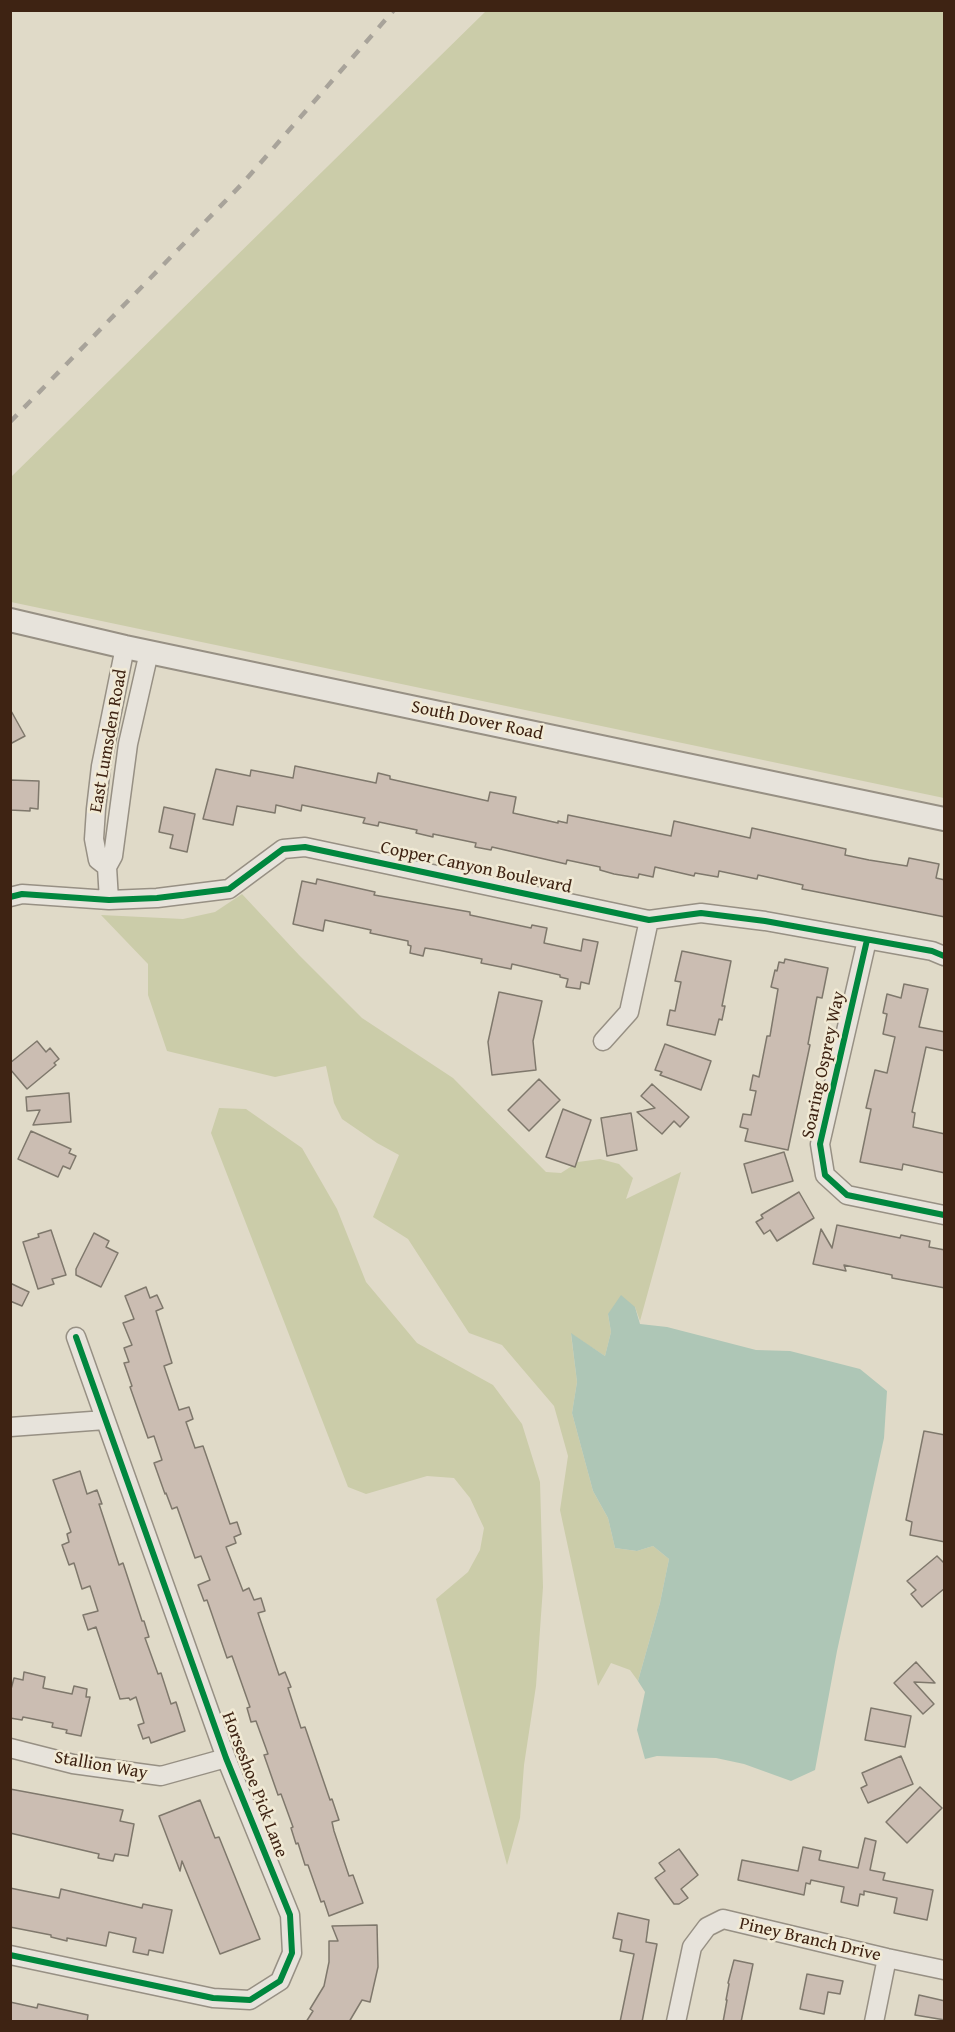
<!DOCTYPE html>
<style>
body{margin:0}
#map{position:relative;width:955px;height:2032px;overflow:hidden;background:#e0dac8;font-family:"Gentium Book Plus",serif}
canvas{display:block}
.frame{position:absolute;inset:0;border:12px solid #3e2313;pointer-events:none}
</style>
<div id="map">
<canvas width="955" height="2032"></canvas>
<div class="frame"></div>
</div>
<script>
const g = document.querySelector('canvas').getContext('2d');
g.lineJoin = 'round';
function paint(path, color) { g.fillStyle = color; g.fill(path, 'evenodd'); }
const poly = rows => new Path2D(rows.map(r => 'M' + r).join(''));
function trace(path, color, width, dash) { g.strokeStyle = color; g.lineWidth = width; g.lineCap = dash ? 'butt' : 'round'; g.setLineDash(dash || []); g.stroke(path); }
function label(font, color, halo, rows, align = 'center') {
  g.font = font + ' "Gentium Book Plus",serif'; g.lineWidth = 5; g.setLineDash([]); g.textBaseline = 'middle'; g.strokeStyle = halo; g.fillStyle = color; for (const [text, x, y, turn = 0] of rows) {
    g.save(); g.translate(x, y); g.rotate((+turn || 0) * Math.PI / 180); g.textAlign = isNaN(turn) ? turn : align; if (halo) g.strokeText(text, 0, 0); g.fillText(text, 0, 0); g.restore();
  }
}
const green = poly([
 [486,11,944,11,944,798,11,602,11,477],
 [242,894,299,955,362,1018,453,1078,546,1172,561,1173,578,1162,600,1159,619,1164,633,1178,626,1199,681,1172,640,1321,635,1307,608,1314,611,1332,605,1356,571,1334,577,1382,572,1413,593,1491,608,1518,615,1548,637,1551,653,1546,669,1559,660,1603,638,1681,630,1670,611,1663,598,1686,560,1510,568,1456,554,1406,502,1345,469,1333,408,1239,373,1217,399,1155,377,1143,342,1119,334,1103,326,1066,275,1077,167,1051,148,995,148,964,101,915,183,919,215,912],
 [219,1108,246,1109,302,1148,337,1209,366,1282,417,1343,493,1385,522,1424,540,1482,543,1587,536,1686,524,1765,520,1818,507,1865,436,1599,468,1572,480,1550,484,1528,470,1498,454,1478,427,1476,366,1494,348,1487,211,1133]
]);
const water = poly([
 [621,1295,635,1307,640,1324,667,1327,756,1350,790,1351,860,1369,887,1391,884,1438,837,1651,815,1770,791,1781,744,1764,716,1758,657,1756,645,1759,637,1730,645,1692,638,1681,660,1603,669,1559,653,1546,637,1551,615,1548,608,1518,593,1491,572,1413,577,1382,571,1333,605,1356,611,1332,608,1314]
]);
const building = poly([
 [10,709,25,736,10,744,10,709],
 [295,766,376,783,378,773,390,776,390,779,488,801,490,792,516,797,513,813,558,823,558,821,567,823,568,815,671,836,674,821,750,838,752,828,846,849,845,855,869,860,907,866,909,858,939,864,936,878,945,880,945,917,802,889,803,885,758,875,757,879,719,871,718,877,695,873,694,876,655,867,653,877,639,874,638,878,614,874,600,870,600,867,567,860,566,864,492,847,491,850,475,847,476,843,433,834,433,837,416,833,417,830,379,822,378,826,363,823,365,818,302,805,301,811,276,805,275,813,237,806,233,825,203,819,216,769,250,776,251,770,293,778,295,766],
 [10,780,39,781,38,809,30,808,30,811,10,810,10,780],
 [164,807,195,814,187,852,170,848,173,835,159,832,164,807],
 [317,879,375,892,374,895,470,912,470,915,531,928,532,925,547,928,544,943,581,951,583,939,598,942,589,984,581,982,580,989,566,987,568,979,560,977,560,975,512,964,511,969,481,963,482,959,438,950,425,948,423,956,410,953,411,946,408,945,408,941,370,933,371,930,325,920,323,931,293,924,302,881,316,884,317,879],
 [682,951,731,961,722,1006,725,1006,722,1020,719,1019,715,1035,667,1025,670,1010,675,1011,681,982,675,981,682,951],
 [785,959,828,968,822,998,817,997,808,1044,810,1045,788,1150,745,1141,748,1129,740,1127,743,1114,751,1115,756,1091,750,1090,753,1075,759,1077,767,1036,770,1036,778,989,771,987,775,970,777,971,779,962,784,963,785,959],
 [904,984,928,989,919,1027,945,1032,945,1051,926,1047,912,1112,915,1113,913,1127,945,1134,945,1173,903,1164,902,1170,860,1162,871,1109,866,1108,875,1070,887,1073,895,1037,883,1034,887,1014,883,1013,887,994,901,998,904,984],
 [499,992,542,1001,533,1041,536,1070,492,1075,488,1042,499,992],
 [37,1041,46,1052,50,1048,59,1059,54,1063,56,1065,27,1089,10,1069,10,1063,37,1041],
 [665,1044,711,1061,701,1090,660,1075,662,1072,655,1070,665,1044],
 [539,1079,560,1100,529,1131,508,1110,539,1079],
 [652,1084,689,1117,680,1127,674,1121,662,1134,637,1112,655,1108,641,1096,652,1084],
 [69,1093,71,1122,33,1125,40,1110,27,1111,26,1097,69,1093],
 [563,1109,591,1120,575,1167,546,1157,563,1109],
 [631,1113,637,1150,607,1156,601,1118,631,1113],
 [31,1131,71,1149,69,1153,76,1156,70,1169,63,1166,58,1177,18,1159,31,1131],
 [784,1152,793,1181,752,1193,744,1164,784,1152],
 [799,1192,814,1218,777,1241,770,1230,764,1234,756,1222,763,1218,761,1215,799,1192],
 [837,1225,900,1238,901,1235,930,1241,929,1247,945,1250,945,1288,892,1278,892,1275,844,1265,846,1271,813,1264,821,1229,832,1248,837,1225],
 [51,1230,66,1275,52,1279,54,1284,38,1289,23,1242,39,1237,38,1234,51,1230],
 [94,1233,109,1241,106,1247,118,1253,101,1287,76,1275,76,1269,94,1233],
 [10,1283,29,1292,22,1306,10,1301,10,1283],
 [146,1287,150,1298,157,1295,163,1308,156,1311,172,1363,164,1366,179,1410,189,1407,193,1419,186,1422,195,1448,203,1446,230,1524,237,1522,241,1534,234,1537,236,1543,226,1547,243,1591,249,1588,254,1600,261,1598,265,1611,258,1613,279,1675,285,1672,291,1687,288,1688,301,1728,305,1727,330,1800,332,1799,339,1820,332,1822,334,1831,349,1876,353,1875,363,1903,329,1916,324,1901,321,1902,308,1865,305,1865,298,1843,296,1844,291,1828,293,1827,281,1794,278,1795,264,1755,268,1754,256,1721,251,1722,247,1708,250,1707,232,1656,227,1658,207,1600,204,1601,198,1585,210,1580,201,1556,195,1558,177,1507,172,1509,166,1493,165,1494,154,1463,162,1460,154,1436,148,1438,130,1387,132,1386,124,1363,129,1362,124,1348,132,1345,123,1323,134,1319,125,1296,146,1287],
 [924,1431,945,1435,945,1542,910,1535,912,1522,906,1520,924,1431],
 [80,1471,87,1494,97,1490,102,1504,99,1504,119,1565,123,1563,142,1621,144,1621,149,1637,145,1638,158,1674,161,1673,171,1704,176,1702,185,1731,151,1743,149,1737,143,1739,138,1725,144,1723,136,1697,130,1700,129,1698,120,1699,96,1627,88,1630,83,1615,98,1611,90,1586,82,1589,74,1563,69,1565,62,1545,69,1542,67,1534,71,1532,53,1480,80,1471],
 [937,1556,945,1564,945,1588,922,1607,911,1594,916,1590,907,1581,937,1556],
 [916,1662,935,1683,914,1682,934,1704,923,1714,894,1683,916,1662],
 [24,1672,45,1677,43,1688,72,1694,74,1686,87,1689,86,1697,90,1697,81,1736,66,1733,67,1730,52,1727,53,1723,23,1717,22,1720,10,1718,10,1693,14,1678,23,1680,24,1672],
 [871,1708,911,1716,905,1747,865,1740,871,1708],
 [901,1756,913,1784,868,1803,861,1788,867,1785,862,1773,901,1756],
 [920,1787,942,1808,907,1843,886,1822,920,1787],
 [10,1789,123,1810,120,1821,134,1824,128,1856,115,1854,113,1861,98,1858,99,1854,10,1833,10,1789],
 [200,1800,215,1838,219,1837,260,1939,220,1954,182,1861,180,1871,159,1816,200,1800],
 [865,1838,876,1841,870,1870,885,1873,883,1880,933,1890,927,1920,894,1913,897,1898,864,1891,864,1895,860,1894,858,1906,841,1902,844,1887,811,1880,810,1884,806,1883,804,1895,738,1880,742,1860,798,1871,803,1847,821,1851,819,1860,858,1868,865,1838],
 [679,1849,698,1875,681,1889,688,1898,679,1904,674,1904,655,1878,665,1871,659,1863,679,1849],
 [10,1888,59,1898,61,1889,142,1908,143,1904,172,1910,163,1953,149,1950,148,1955,133,1952,136,1938,109,1932,106,1946,67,1938,67,1941,51,1937,51,1935,10,1927,10,1888],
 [618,1913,649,1920,646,1942,657,1944,642,2022,620,2022,634,1954,620,1951,622,1940,613,1938,618,1913],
 [377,1925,378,1967,370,2002,362,2000,349,2022,306,2022,313,2011,310,2009,324,1986,329,1962,329,1941,338,1941,332,1926,377,1925],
 [734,1960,753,1964,741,2022,723,2022,727,2000,726,2000,729,1984,728,1983,734,1960],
 [807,1974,843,1981,840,1994,828,1992,824,2014,800,2009,807,1974],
 [919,1995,945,2001,945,2020,915,2015,919,1995],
 [10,2002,37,2008,38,2004,88,2015,87,2022,10,2022,10,2002]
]);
const minor = poly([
 [107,867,98,860,94,839,96,809,101,766,125,647],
 [10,897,22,894,109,900,157,898,229,889,283,849,305,847,649,920,701,913,765,921,932,951,944,956],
 [109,900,107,867,113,856,128,744,149,652],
 [867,940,820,1144,825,1175,847,1195,944,1215],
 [603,1041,629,1012,649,920],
 [10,1427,105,1420],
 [10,1748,73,1764,161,1776,226,1758],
 [10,1955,213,1998,250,2000,280,1981,292,1953,290,1915,226,1758,76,1337],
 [676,2022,692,1947,707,1927,723,1919,887,1958,944,1970],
 [874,2022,887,1958]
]);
const tertiary = poly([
 [10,620,125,647,944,819]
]);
const rail = poly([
 [10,422,242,184,394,10]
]);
const cycleway = poly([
 [10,897,22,894,109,900,157,898,229,889,283,849,305,847,649,920,701,913,765,921,932,951,944,956],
 [867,940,820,1144,825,1175,847,1195,944,1215],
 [10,1955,213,1998,250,2000,280,1981,292,1953,290,1915,226,1758,76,1337]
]);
const streetNames = [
 ["South Dover Road",477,721,12],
 ["East Lumsden Road",109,741,-80],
 ["Copper Canyon Boulevard",476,868,12],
 ["Soaring Osprey Way",824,1065,-78],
 ["Stallion Way",101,1766,10],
 ["Horseshoe Pick Lane",254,1785,69],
 ["Piney Branch Drive",810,1940,13]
];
paint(green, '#cbcca9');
paint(water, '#aec6b6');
paint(building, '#cbbdb2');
trace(building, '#7f786c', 1.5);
trace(minor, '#979084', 21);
trace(tertiary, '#979084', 26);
trace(minor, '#e7e3db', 18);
trace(tertiary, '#e7e3db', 22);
trace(rail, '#a8a39a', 4.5, [10, 10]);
trace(cycleway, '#00873e', 6);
label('18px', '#3e2313', '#f1ead5', streetNames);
</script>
